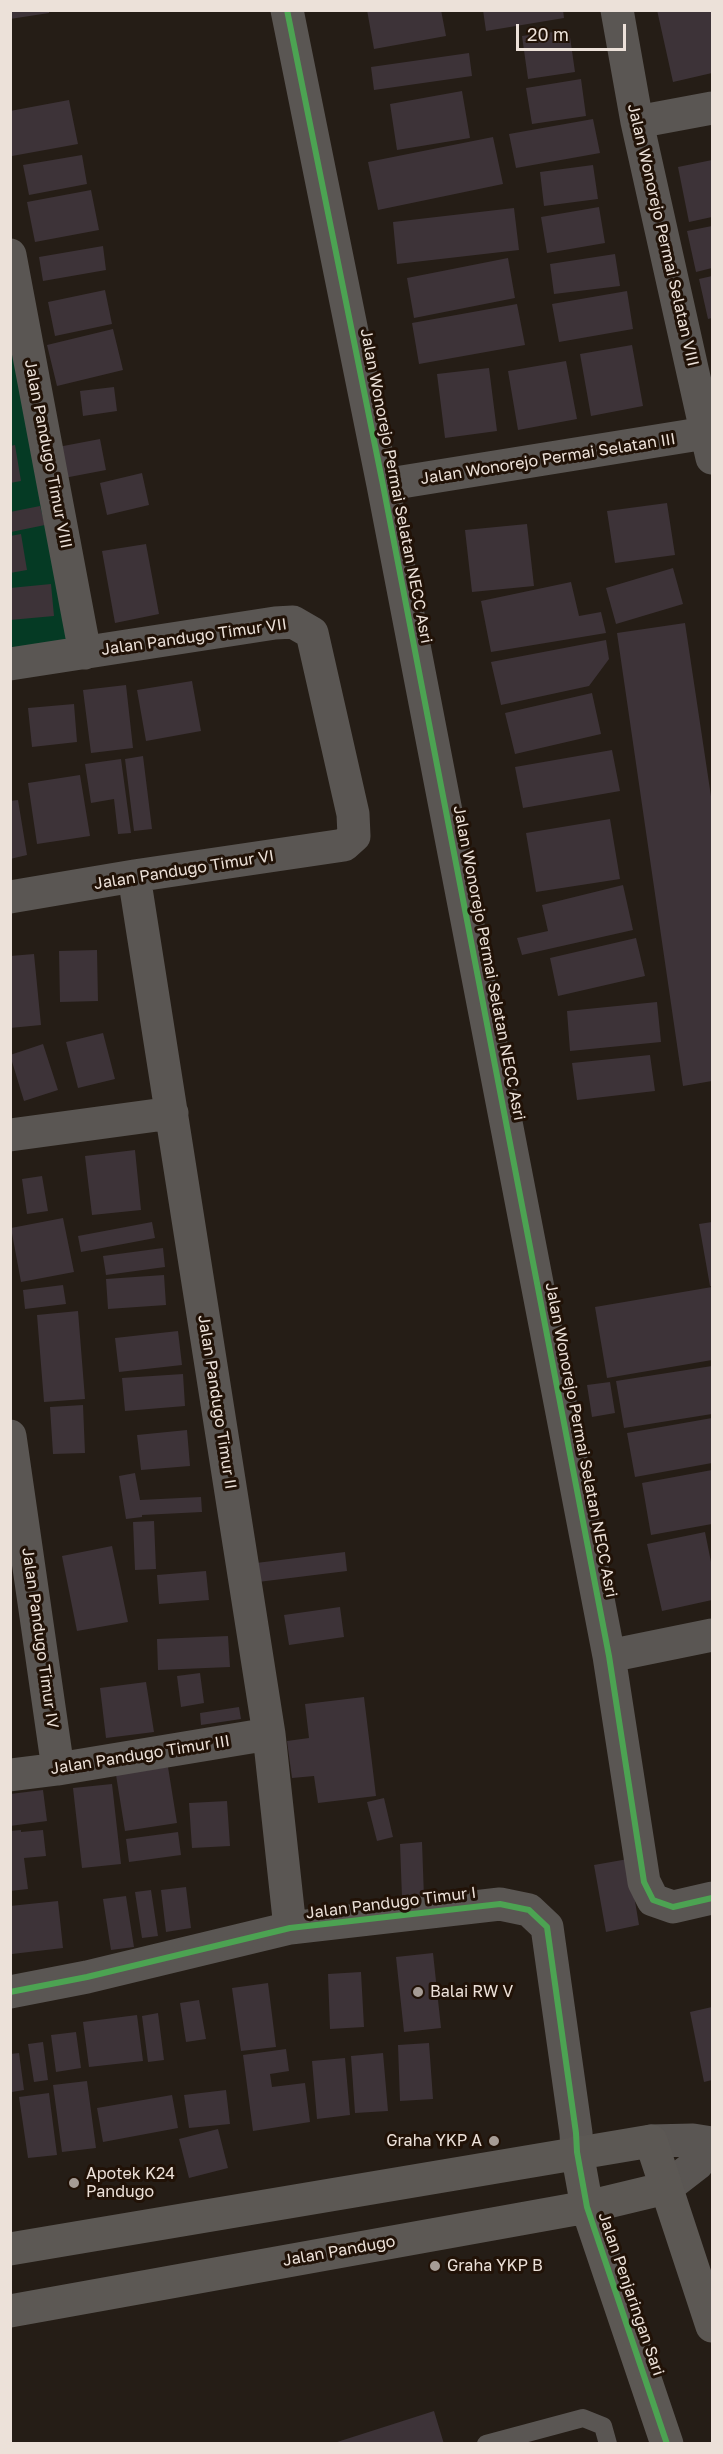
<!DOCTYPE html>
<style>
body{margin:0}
#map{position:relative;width:723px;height:2454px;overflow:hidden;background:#251d16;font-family:"Golos Text",sans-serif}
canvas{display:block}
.frame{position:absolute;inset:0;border:12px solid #ece1d9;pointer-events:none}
.scale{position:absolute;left:516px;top:24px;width:110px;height:27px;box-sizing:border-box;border:3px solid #ece1d9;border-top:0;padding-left:8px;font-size:18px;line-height:21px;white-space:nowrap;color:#ece1d9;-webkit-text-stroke:4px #211207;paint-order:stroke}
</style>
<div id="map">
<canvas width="723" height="2454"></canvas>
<div class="frame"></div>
<div class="scale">20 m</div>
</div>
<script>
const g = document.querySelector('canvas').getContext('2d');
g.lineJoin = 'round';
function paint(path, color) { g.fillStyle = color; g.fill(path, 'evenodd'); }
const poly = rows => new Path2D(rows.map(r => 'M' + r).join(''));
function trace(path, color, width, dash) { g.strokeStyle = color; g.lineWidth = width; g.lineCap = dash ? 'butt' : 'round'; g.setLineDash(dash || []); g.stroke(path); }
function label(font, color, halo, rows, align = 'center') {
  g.font = font + ' "Golos Text",sans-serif'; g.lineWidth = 6; g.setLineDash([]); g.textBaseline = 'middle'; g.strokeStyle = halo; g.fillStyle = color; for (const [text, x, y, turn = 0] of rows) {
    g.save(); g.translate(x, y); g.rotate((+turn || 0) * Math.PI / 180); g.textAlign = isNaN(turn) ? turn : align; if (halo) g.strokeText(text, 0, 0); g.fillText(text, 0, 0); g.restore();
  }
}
const green = poly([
 [10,255,85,653,10,664]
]);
const building = poly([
 [10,10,49,10,49,13,10,19],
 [367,10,441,10,446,36,374,49],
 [483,10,563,10,564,18,486,31],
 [657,10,712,10,712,73,673,82],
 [569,30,575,72,528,79,522,36],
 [469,53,472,76,374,90,371,67],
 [581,79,586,116,532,124,526,88],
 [462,91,470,138,397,150,390,104],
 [69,100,78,144,12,156,10,111],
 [593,119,600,153,516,168,509,134],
 [493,137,503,184,378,210,368,162],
 [82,155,87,184,29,195,23,165],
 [712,160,712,217,689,222,678,167],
 [593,165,598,199,544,206,540,172],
 [91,190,99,230,35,242,27,202],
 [599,207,605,243,547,253,541,217],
 [514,208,519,250,397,264,393,222],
 [712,226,712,268,696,272,687,231],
 [103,246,106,270,43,281,39,257],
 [615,254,620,286,554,294,550,264],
 [508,258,515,298,414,318,407,278],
 [712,276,712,318,708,319,699,279],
 [105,290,112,324,55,336,48,302],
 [627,291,633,329,559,342,552,304],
 [517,304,525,345,419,364,412,323],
 [113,329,123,370,57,386,47,345],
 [632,345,643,406,591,416,580,354],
 [566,361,577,419,518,430,508,371],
 [489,368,497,431,445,438,437,374],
 [114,387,117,411,83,416,80,391],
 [100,439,106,470,64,478,58,447],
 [15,445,21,481,10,483,10,446],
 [142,473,149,505,107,515,100,483],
 [667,503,675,555,615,563,607,511],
 [40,506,45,525,11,532,10,512],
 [527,524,534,586,472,592,465,530],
 [21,534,27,570,10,573,10,536],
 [146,544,159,614,115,623,102,551],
 [673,568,683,604,616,624,606,588],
 [571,582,579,616,601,612,606,633,491,652,481,601],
 [51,584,54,616,10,620,10,588],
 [685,623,712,803,712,1081,683,1086,617,633],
 [606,640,609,659,589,686,501,705,491,662],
 [192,681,201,731,146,741,137,690],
 [126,685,133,748,91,753,83,690],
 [592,693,601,734,515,754,505,713],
 [74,704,77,742,32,747,28,708],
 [612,750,620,791,523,808,515,767],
 [143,756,152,829,134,831,125,759],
 [121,759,131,833,118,834,114,799,91,803,85,764],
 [80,775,90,836,37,844,28,783],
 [18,800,27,855,10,859,10,801],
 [610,819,620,879,536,892,526,833],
 [623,885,633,930,522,955,517,938,548,931,542,905],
 [636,938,645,976,558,996,550,958],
 [97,950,98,1001,60,1002,59,951],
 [34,954,41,1025,10,1028,10,956],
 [657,1002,661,1042,570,1051,567,1011],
 [103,1033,115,1079,78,1088,66,1042],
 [43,1044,58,1090,24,1101,10,1055],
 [650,1055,655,1091,577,1100,572,1063],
 [135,1150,141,1210,92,1215,85,1156],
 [42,1176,48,1211,27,1214,22,1179],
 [63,1218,74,1272,21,1282,11,1228],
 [152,1222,155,1238,81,1252,78,1236],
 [712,1222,712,1286,710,1286,699,1224],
 [163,1248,165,1267,106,1275,103,1256],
 [164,1275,166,1305,108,1309,106,1279],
 [63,1285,66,1304,25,1309,23,1290],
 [712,1287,712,1360,607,1378,595,1307],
 [78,1311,85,1399,44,1402,37,1315],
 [178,1331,182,1365,119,1372,115,1338],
 [712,1366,712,1414,624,1428,616,1381],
 [183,1374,185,1406,125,1411,122,1378],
 [610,1382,615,1413,592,1417,587,1385],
 [83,1405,85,1453,53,1454,50,1407],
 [712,1418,712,1463,635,1477,627,1433],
 [187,1430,190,1466,141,1470,137,1435],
 [712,1470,712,1524,651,1535,642,1483],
 [135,1473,140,1500,201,1497,202,1512,142,1515,142,1517,126,1519,119,1476],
 [154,1521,156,1569,135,1570,133,1522],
 [705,1532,712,1567,712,1600,662,1611,647,1544],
 [112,1546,128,1622,77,1631,62,1556],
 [345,1552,347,1571,258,1582,256,1563],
 [206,1571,209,1600,159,1604,157,1575],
 [340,1607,344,1637,289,1645,284,1615],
 [228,1636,230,1667,158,1670,157,1639],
 [200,1673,204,1703,181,1707,177,1676],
 [146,1682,154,1732,106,1738,100,1688],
 [364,1697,376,1796,318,1803,314,1776,292,1778,287,1741,309,1738,305,1704],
 [239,1707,241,1719,201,1725,200,1713],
 [168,1767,177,1823,125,1831,116,1775],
 [112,1784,121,1864,82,1868,73,1788],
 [43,1790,47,1821,10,1826,10,1794],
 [384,1798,393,1837,377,1841,367,1802],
 [227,1801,230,1846,192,1848,189,1803],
 [21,1830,21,1832,43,1830,46,1856,24,1858,28,1889,10,1891,10,1831],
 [178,1832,181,1855,129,1862,126,1839],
 [422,1842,424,1898,402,1898,400,1844],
 [628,1859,639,1925,606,1932,594,1865],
 [186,1887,191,1928,166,1932,161,1890],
 [151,1890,158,1936,142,1938,135,1892],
 [126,1896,134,1947,111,1950,103,1899],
 [58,1901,63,1948,12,1954,10,1906],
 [433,1953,441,2028,404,2032,396,1957],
 [361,1972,364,2027,330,2029,328,1974],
 [268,1983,276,2047,241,2051,232,1988],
 [199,2000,206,2039,186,2042,180,2003],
 [712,2007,712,2080,704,2082,690,2012],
 [158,2013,164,2060,148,2062,142,2016],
 [137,2015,143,2061,89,2067,83,2022],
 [76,2032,81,2068,56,2072,51,2035],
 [43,2042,48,2080,34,2082,28,2044],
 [429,2043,433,2099,400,2101,398,2045],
 [286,2049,289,2071,270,2074,272,2087,305,2083,310,2122,253,2131,243,2055],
 [19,2053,24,2090,12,2092,10,2054],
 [383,2053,388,2111,355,2113,351,2056],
 [345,2058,350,2115,317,2119,312,2061],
 [87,2081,96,2148,62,2152,53,2085],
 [226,2090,230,2124,189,2128,184,2095],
 [49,2093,57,2155,28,2158,19,2097],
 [172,2095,178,2128,103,2142,97,2108],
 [218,2129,228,2168,189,2178,179,2139],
 [434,2411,444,2444,334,2444,334,2443]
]);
const lane = poly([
 [486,2444,583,2418,603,2426,608,2444]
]);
const street = poly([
 [287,10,383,485,609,1656,644,1882,653,1900,673,1907,712,1898],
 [617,10,637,122,712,458],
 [637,122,712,108],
 [10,255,85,653],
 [383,485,712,432],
 [10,664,275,623,293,622,312,633,353,814,354,836,344,845,134,876,10,897],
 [134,876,269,1734,290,1928],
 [10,1135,172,1113],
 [10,1436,58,1769],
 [609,1656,712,1635],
 [10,1775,58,1769,269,1734],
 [10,1992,87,1977,290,1928,500,1904,529,1910,547,1927,576,2133,577,2152],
 [651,2141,693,2140,712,2143],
 [666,2188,697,2164,711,2144]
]);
const secondary = poly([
 [577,2152,587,2207,667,2444],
 [10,2249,651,2141,712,2326],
 [10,2311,587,2207,666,2188]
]);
const cycleway = poly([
 [287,10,383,485,609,1656,644,1882,653,1900,673,1907,712,1898],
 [10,1992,87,1977,290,1928,500,1904,529,1910,547,1927,576,2133,577,2152,587,2207,667,2444]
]);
const markers = [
 [418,1992,6,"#a69c95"],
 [494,2141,6,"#a69c95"],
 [74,2183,6,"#a69c95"],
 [435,2266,6,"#a69c95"]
];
const streetNames = [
 ["Jalan Wonorejo Permai Selatan VIII",663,235,77],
 ["Jalan Pandugo Timur VIII",48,454,79],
 ["Jalan Wonorejo Permai Selatan III",548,459,-9],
 ["Jalan Wonorejo Permai Selatan NECC Asri",396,486,79],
 ["Jalan Pandugo Timur VII",194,637,-8],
 ["Jalan Pandugo Timur VI",184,870,-9],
 ["Jalan Wonorejo Permai Selatan NECC Asri",489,963,79],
 ["Jalan Pandugo Timur II",217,1402,81],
 ["Jalan Wonorejo Permai Selatan NECC Asri",581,1440,79],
 ["Jalan Pandugo Timur IV",40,1638,82],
 ["Jalan Pandugo Timur III",140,1755,-9],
 ["Jalan Pandugo Timur I",391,1903,-7],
 ["Jalan Pandugo",339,2251,-10],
 ["Jalan Penjaringan Sari",631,2294,71]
];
const poiNames = [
 ["Balai RW V",430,1992],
 ["Graha YKP A",482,2141,"right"],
 ["Apotek K24",86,2174],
 ["Pandugo",86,2192],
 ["Graha YKP B",447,2266]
];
paint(green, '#053a24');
paint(building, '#3d3338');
trace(lane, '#5a5653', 18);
trace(street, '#5a5653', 33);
trace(secondary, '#5c5854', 33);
trace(cycleway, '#4ca352', 6);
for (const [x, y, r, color] of markers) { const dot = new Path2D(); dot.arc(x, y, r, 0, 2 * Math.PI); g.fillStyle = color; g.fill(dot); trace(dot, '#211207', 2); }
label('16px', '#ece1d9', '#211207', streetNames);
label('16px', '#ece1d9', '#211207', poiNames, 'left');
</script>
